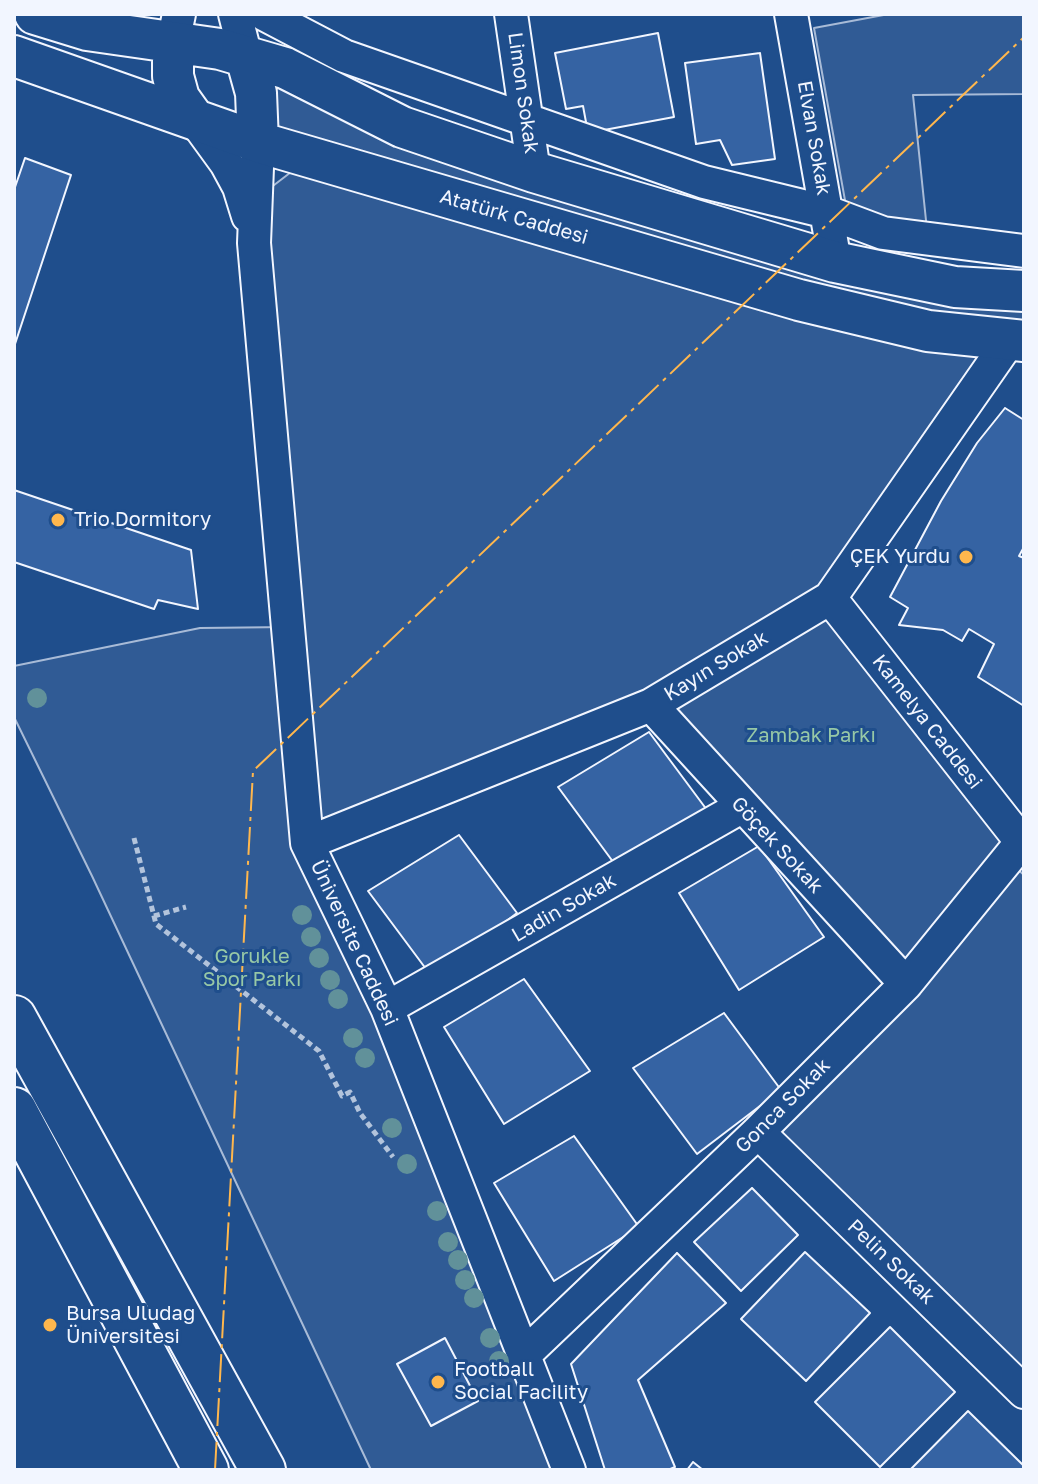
<!DOCTYPE html>
<meta charset="utf-8">
<style>
body{margin:0}
#map{position:relative;width:1038px;height:1484px;overflow:hidden;background:#1f4e8c;font-family:"Golos Text",sans-serif}
canvas{display:block}
.frame{position:absolute;inset:0;border:16px solid #f2f6ff;pointer-events:none}
</style>
<div id="map">
<canvas width="1038" height="1484"></canvas>
<div class="frame"></div>
</div>
<script>
const g = document.querySelector('canvas').getContext('2d');
g.lineJoin = 'round';
function paint(path, color) { g.fillStyle = color; g.fill(path, 'evenodd'); }
const poly = rows => new Path2D(rows.map(r => 'M' + r).join(''));
function trace(path, color, width, dash) { g.strokeStyle = color; g.lineWidth = width; g.lineCap = dash ? 'butt' : 'round'; g.setLineDash(dash || []); g.stroke(path); }
function label(font, color, halo, rows, align = 'center') {
  g.font = font + ' "Golos Text",sans-serif'; g.lineWidth = 6; g.setLineDash([]); g.textBaseline = 'middle'; g.strokeStyle = halo; g.fillStyle = color; for (const [text, x, y, turn = 0] of rows) {
    g.save(); g.translate(x, y); g.rotate((+turn || 0) * Math.PI / 180); g.textAlign = isNaN(turn) ? turn : align; if (halo) g.strokeText(text, 0, 0); g.fillText(text, 0, 0); g.restore();
  }
}
const built = poly([
 [889,14,1024,14,1024,94,913,95,927,230,846,206,814,28,889,14],
 [263,68,402,127,1024,291,1024,341,830,598,1022,843,1007,860,1024,875,1024,1392,758,1132,905,984,650,705,308,833,569,1470,371,1470,92,876,14,717,14,666,200,628,288,627,265,192,295,169,269,145,263,68]
]);
const building = poly([
 [658,33,674,117,588,133,583,106,566,109,555,53,658,33],
 [760,53,775,159,732,165,720,140,696,144,685,63,760,53],
 [25,158,71,175,14,347,14,190,25,158],
 [1005,408,1024,420,1024,547,1019,556,1024,558,1024,706,978,677,994,644,969,629,962,641,943,630,899,625,908,608,890,597,941,501,977,443,1005,408],
 [14,490,191,550,198,609,158,600,154,609,14,562,14,490],
 [649,732,707,810,622,874,558,787,649,732],
 [459,835,517,913,432,977,368,891,459,835],
 [759,846,824,937,739,990,679,893,759,846],
 [524,979,590,1071,504,1124,444,1027,524,979],
 [724,1013,781,1090,697,1154,633,1068,724,1013],
 [574,1136,639,1227,554,1281,494,1183,574,1136],
 [752,1188,798,1235,741,1291,694,1242,752,1188],
 [805,1252,870,1313,806,1381,741,1319,805,1252],
 [677,1253,726,1303,638,1380,675,1467,668,1470,605,1470,571,1364,677,1253],
 [890,1327,955,1392,880,1467,815,1402,890,1327],
 [445,1338,478,1401,431,1426,397,1364,445,1338],
 [968,1411,1024,1466,1024,1470,910,1470,968,1411],
 [693,1462,703,1470,687,1470,693,1462]
]);
const path = poly([
 [134,838,156,924,319,1051,342,1096,350,1092,360,1113,393,1157],
 [154,916,186,907]
]);
const minor = poly([
 [235,14,246,57],
 [264,14,344,56,704,182,827,212,883,233,1024,251],
 [511,14,534,172],
 [791,14,835,262],
 [173,43,179,14],
 [194,119,226,163,239,187,248,216],
 [258,142,254,243,307,843,387,1008,569,1470],
 [830,598,1024,845],
 [651,705,906,984],
 [307,843,651,705,830,598,1009,341],
 [387,1008,741,807],
 [758,1132,1024,1392],
 [523,1356,758,1132,906,984,1024,839]
]);
const major = poly([
 [35,14,87,30,220,49,285,68,402,127,534,172,835,262,955,287,1024,291],
 [173,43,173,76,179,98,194,119],
 [14,56,258,142,799,300,928,331,1024,341],
 [246,57,256,93,258,142]
]);
const highway = poly([
 [14,1018,263,1470],
 [14,1110,206,1470]
]);
const power = poly([
 [215,1470,253,771,1024,37]
]);
const trees = [
 [37,698],
 [302,915],
 [311,937],
 [319,958],
 [330,980],
 [338,999],
 [353,1038],
 [365,1058],
 [392,1128],
 [407,1164],
 [437,1211],
 [448,1242],
 [458,1260],
 [465,1280],
 [474,1298],
 [490,1338],
 [499,1361]
];
const markers = [
 [58,520,8,"#ffb74d"],
 [966,557,8,"#ffb74d"],
 [50,1325,8,"#ffb74d"],
 [438,1382,8,"#ffb74d"]
];
const streetNames = [
 ["Limon Sokak",523,93,82],
 ["Elvan Sokak",814,138,80],
 ["Atatürk Caddesi",514,217,16],
 ["Kayın Sokak",716,666,-31],
 ["Kamelya Caddesi",927,722,52],
 ["Göçek Sokak",777,845,47],
 ["Ladin Sokak",564,908,-30],
 ["Üniversite Caddesi",354,943,65],
 ["Gonca Sokak",783,1106,-45],
 ["Pelin Sokak",891,1262,44]
];
const poiNames = [
 ["Trio Dormitory",74,520],
 ["ÇEK Yurdu",950,557,"right"],
 ["Bursa Uludağ",66,1314],
 ["Üniversitesi",66,1337],
 ["Football",454,1370],
 ["Social Facility",454,1393]
];
const parkNames = [
 ["Zambak Parkı",811,736],
 ["Gorukle",252,957],
 ["Spor Parkı",252,980]
];
paint(built, '#305b95');
trace(built, '#a8bbd7', 2);
paint(building, '#3563a3');
trace(building, '#f2f6ff', 2);
trace(minor, '#f2f6ff', 36);
trace(major, '#f2f6ff', 44);
trace(highway, '#f2f6ff', 48);
trace(path, '#b3c4dc', 5, [6, 4]);
trace(minor, '#1f4e8c', 32);
trace(major, '#1f4e8c', 40);
trace(highway, '#1f4e8c', 44);
trace(power, '#ffb74d', 2, [28, 6, 4, 6]);
g.fillStyle = '#61919a';
for (const [x, y] of trees) { g.beginPath(); g.arc(x, y, 10, 0, 2 * Math.PI); g.fill(); }
for (const [x, y, r, color] of markers) { const dot = new Path2D(); dot.arc(x, y, r, 0, 2 * Math.PI); g.fillStyle = color; g.fill(dot); trace(dot, '#1f4e8c', 3); }
label('20px', '#f2f6ff', '#1f4e8c', streetNames);
label('20px', '#f2f6ff', '#1f4e8c', poiNames, 'left');
label('20px', '#97c8a6', '#1f4e8c', parkNames);
</script>
